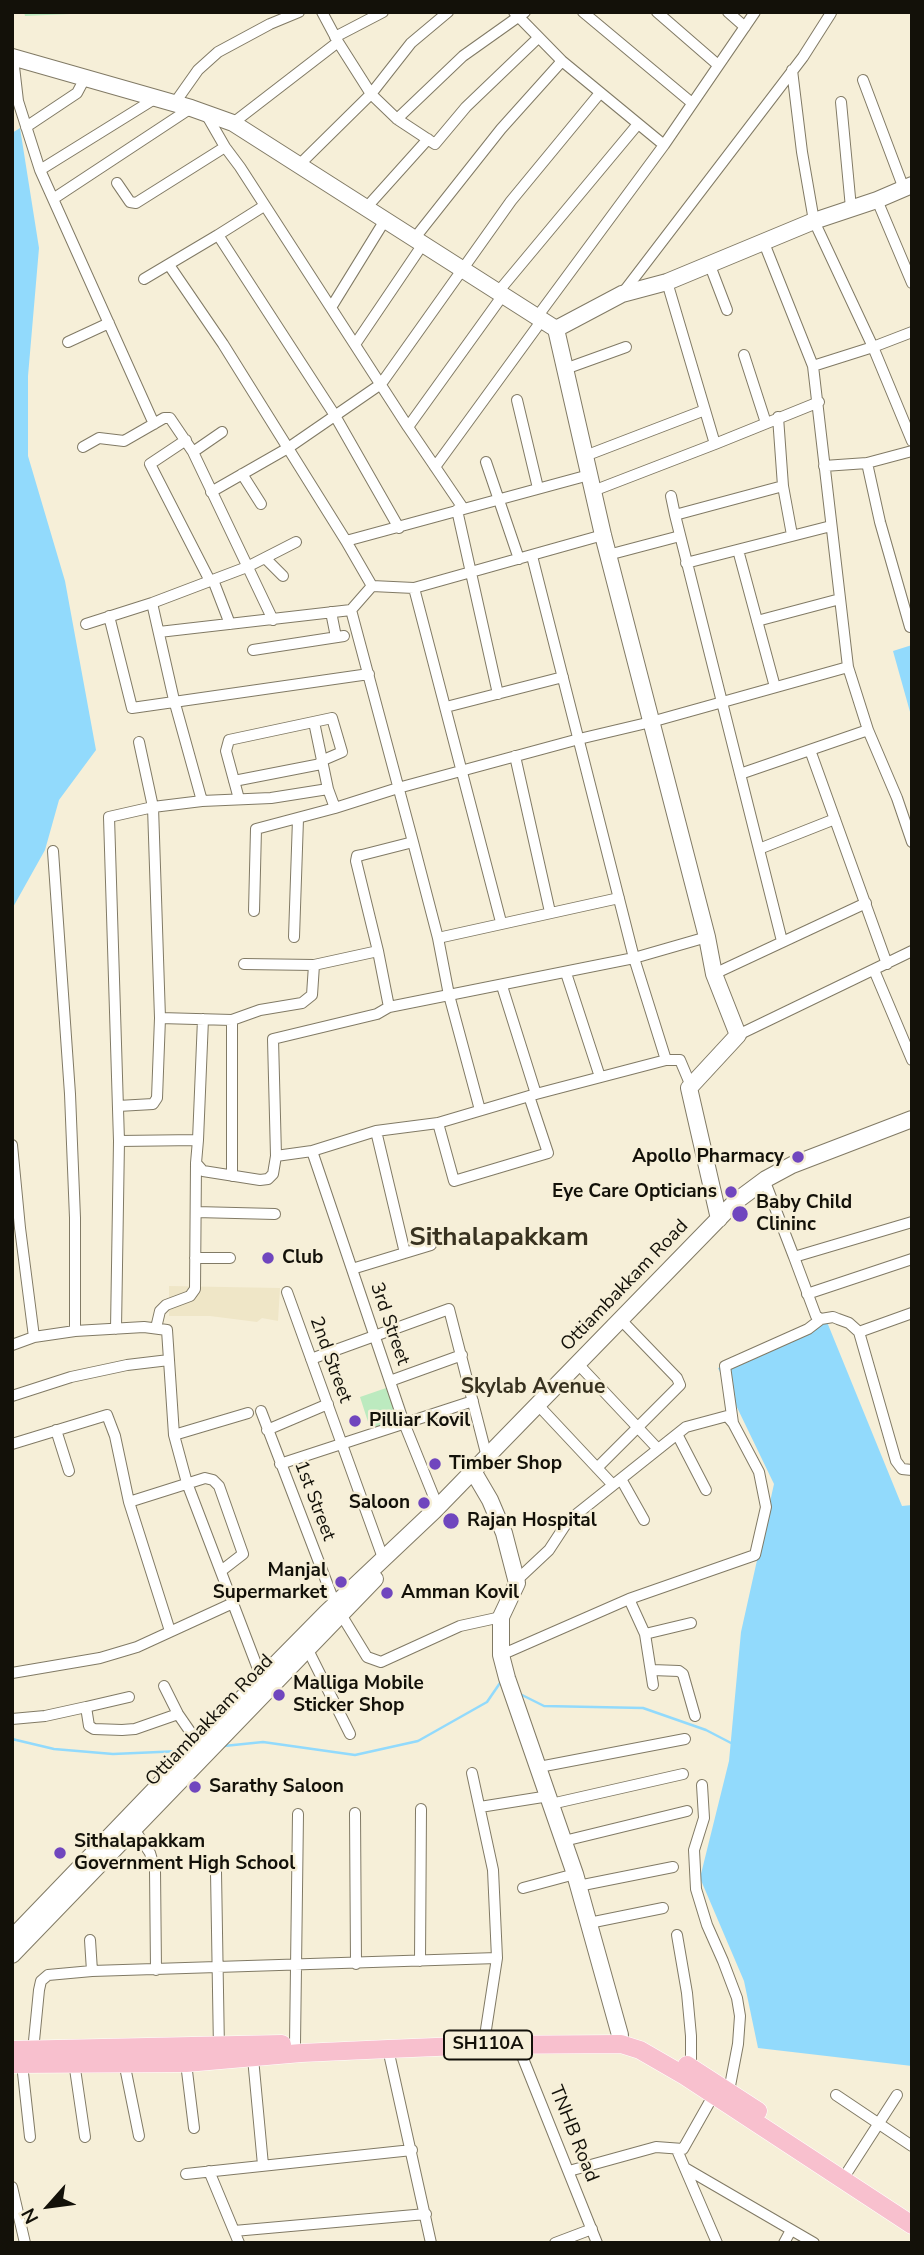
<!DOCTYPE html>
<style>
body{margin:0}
#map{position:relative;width:924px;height:2255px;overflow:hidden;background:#f6efd8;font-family:"Nunito Sans",sans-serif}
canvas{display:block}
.frame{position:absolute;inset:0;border:14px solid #131109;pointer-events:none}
.north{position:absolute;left:14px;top:2171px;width:70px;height:70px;-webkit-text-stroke:5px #f6efd8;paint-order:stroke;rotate:242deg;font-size:19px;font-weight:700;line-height:28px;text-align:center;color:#131109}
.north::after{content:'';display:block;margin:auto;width:24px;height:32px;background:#131109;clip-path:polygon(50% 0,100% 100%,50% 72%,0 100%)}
</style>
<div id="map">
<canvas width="924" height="2255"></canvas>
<div class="frame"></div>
<div class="north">N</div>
</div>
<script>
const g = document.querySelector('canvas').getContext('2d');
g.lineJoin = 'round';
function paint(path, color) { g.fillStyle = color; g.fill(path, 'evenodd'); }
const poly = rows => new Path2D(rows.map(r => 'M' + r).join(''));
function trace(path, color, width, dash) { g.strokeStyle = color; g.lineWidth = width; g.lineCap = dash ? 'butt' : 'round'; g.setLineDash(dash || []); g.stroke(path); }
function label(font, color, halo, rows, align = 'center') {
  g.font = font + ' "Nunito Sans",sans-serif'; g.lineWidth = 5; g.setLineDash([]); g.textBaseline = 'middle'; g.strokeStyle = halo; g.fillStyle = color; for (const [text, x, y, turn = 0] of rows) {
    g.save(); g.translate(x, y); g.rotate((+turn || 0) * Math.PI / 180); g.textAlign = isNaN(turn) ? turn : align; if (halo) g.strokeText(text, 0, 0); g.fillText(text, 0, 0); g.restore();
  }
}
const built = poly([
 [169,1286,280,1288,278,1321,262,1318,257,1322,210,1316,169,1316]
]);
const green = poly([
 [24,12,114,12,25,16],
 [389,1387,401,1424,371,1431,360,1397]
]);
const water = poly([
 [20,128,39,248,28,376,28,456,65,581,96,750,59,800,45,850,12,909,12,133],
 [912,645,912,719,893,651],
 [827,1322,902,1506,912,1505,912,2066,758,2048,744,1981,700,1878,729,1761,741,1632,774,1484,718,1368]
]);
const stream = poly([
 [520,1694,544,1706,643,1708,706,1730,731,1743],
 [12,1739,54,1749,113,1754,182,1751],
 [224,1746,263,1742,355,1755,418,1741,487,1702,500,1683,502,1684]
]);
const street = poly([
 [322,12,338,42,371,94,397,119,435,144,466,107,538,38],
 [514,12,562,61,664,145],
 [583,12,692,103],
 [657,12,718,65],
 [728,12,745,27],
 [335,37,383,12],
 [13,58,18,101,40,170,154,424],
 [792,70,802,152,814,221,873,347,912,441],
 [863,80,904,189],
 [841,102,851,208],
 [174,104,198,70,218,52,270,24,299,12],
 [206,114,225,147,240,167,408,427,463,508],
 [397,119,463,56,525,12],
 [233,123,338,42],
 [26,127,77,93,85,78],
 [299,165,371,94,411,43,448,12],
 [40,170,156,98],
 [117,183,130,202,136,203,225,147],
 [53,199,191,108],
 [877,200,912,283],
 [264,206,218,235,334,414,399,528],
 [366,208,428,139],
 [414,239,501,129,562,61],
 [764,243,813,366,848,667,868,730,897,798,912,842],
 [709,263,727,310],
 [169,265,223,344,346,541,372,586],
 [144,279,218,235],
 [667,282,715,444,819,402],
 [498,292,638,124],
 [622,294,803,57,831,13],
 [332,306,385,220],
 [537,317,664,145,755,12],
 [68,342,109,323],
 [356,343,423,244],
 [744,355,766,423],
 [813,366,873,347,912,332],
 [565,369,626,347],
 [517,400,538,488],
 [778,417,783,486,675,515,782,941],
 [408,427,503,295],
 [186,440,150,464,210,581],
 [83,447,99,438,124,441,164,418,170,418,193,452,273,620],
 [193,452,222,432],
 [585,456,705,410],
 [486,462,519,559],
 [867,463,880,522,910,627],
 [824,466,867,463,912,451],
 [435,467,542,320],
 [242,474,261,504],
 [783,486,792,535],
 [593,491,715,444],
 [211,492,288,448,381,384,511,201,600,93],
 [671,496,675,515],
 [457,510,498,694],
 [346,541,589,475],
 [738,550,775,687],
 [608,555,680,536],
 [532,556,634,958,666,1060],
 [265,558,283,576],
 [686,563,831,526],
 [213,580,230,624],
 [372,586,414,588,603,535],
 [414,588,501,922],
 [152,603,174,700,202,801],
 [351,610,413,842,438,938,449,995,480,1110],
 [331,612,336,637],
 [109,616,132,708,369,674],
 [757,621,840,599],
 [86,624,152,603,210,581,247,567,296,542],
 [159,632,351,610,372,586],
 [253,650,344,636],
 [446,707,563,677],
 [314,722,328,789],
 [810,750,887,964],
 [515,756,550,912],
 [740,774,868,730],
 [234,781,321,764],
 [239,799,226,751,229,740,332,718,342,752,321,761],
 [759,849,835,819],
 [53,851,70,1094,75,1218,75,1331],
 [254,911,256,829,335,808],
 [294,937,298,819],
 [438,938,619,898],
 [244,964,314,965],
 [874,970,912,1060],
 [566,973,600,1077],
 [714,974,866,903],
 [502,986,536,1094],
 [389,1007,378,951,356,861,357,856,362,855,413,842],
 [160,1018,232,1020,260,1010,302,1003,312,995,314,965,378,951],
 [232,1020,232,1176],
 [738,1035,912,951],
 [691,1086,680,1060,666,1060,536,1094,438,1123,376,1131,312,1151,276,1156,273,1039,377,1014,389,1007,634,958,707,937],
 [118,1106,153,1104,157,1098,160,1018,153,807,139,742],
 [438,1123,454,1181,548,1153,529,1096],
 [376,1131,405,1253],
 [198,1140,196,1163,203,1171,260,1180,268,1179,273,1174,276,1156],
 [119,1141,198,1140,203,1019],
 [12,1145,20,1228,34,1337],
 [312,1151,404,1423,438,1507],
 [767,1187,794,1257],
 [196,1212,275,1214],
 [195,1258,230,1258],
 [352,1269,431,1245],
 [287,1292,383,1558],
 [807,1294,912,1259],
 [912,1313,859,1332,896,1461,902,1469,912,1470],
 [156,1328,160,1311,166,1305,190,1296,195,1289,196,1163],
 [116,1329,119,1141,109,817,153,807,202,801,271,798,328,789,335,808,398,788,579,739,651,722,848,667],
 [859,1332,849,1323,838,1319,833,1317,821,1319,816,1316,794,1257,912,1222],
 [12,1345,34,1337,75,1331,144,1327,167,1330,174,1435,187,1483,263,1682],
 [311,1359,449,1309,487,1457],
 [578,1364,658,1449],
 [390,1381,462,1355],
 [12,1396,71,1377,127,1365,169,1360],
 [538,1405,613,1485],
 [261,1411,335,1604],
 [733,1423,725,1366,808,1329,821,1319],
 [56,1430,69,1471],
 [267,1430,328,1404],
 [677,1434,706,1490],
 [174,1435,248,1413],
 [12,1444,107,1415,115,1436,129,1502,170,1631],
 [280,1464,473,1401],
 [597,1468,680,1385,677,1378,621,1320],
 [621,1479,644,1520],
 [129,1502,205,1478,213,1480,219,1486,243,1554,221,1571],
 [629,1599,645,1634,653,1685],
 [342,1616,367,1657,381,1662,460,1626,501,1617],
 [645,1634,691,1623],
 [308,1650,350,1734],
 [501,1655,629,1599,755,1555,766,1507,759,1472,733,1423,727,1416,686,1427,568,1521,549,1550,517,1580],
 [652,1670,679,1671,683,1674,695,1716],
 [12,1673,100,1658,137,1647,233,1603],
 [164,1686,178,1714,198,1743],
 [86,1707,129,1697],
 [12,1719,45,1716,86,1707,89,1726,94,1729,122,1730,135,1729,178,1714],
 [539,1767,685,1739],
 [472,1773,493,1870,497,1958,485,2036],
 [702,1785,704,1818,694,1850,696,1889,707,1925,723,1961,737,1998,740,2016,738,2044,729,2091],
 [551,1804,683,1774],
 [480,1807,549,1796],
 [355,1813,356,1964],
 [134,1829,150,1853,155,1870,156,1970],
 [564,1841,687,1811],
 [216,1872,219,2050],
 [578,1886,673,1867],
 [523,1888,575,1874],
 [589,1923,663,1908],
 [677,1935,687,1993,691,2036,691,2067],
 [90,1940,92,1971],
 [420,1961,421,1809],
 [516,2041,597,2243],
 [295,2044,298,1814],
 [388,2049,431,2243],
 [33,2051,39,1990,41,1981,48,1975,92,1971,497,1958],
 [253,2058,263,2165],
 [74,2062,85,2137],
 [124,2062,139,2136],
 [186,2063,194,2128],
 [22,2064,30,2137],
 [836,2095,912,2146],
 [677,2150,717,2243],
 [685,2168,814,2243],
 [209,2171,239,2243],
 [569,2171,656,2147,683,2149,713,2096],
 [848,2171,897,2095],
 [186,2174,412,2150],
 [12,2187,25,2243],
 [234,2231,426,2214],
 [555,2243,592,2229],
 [784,2243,791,2230]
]);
const secondary = poly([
 [12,57,191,108,233,123,556,329,603,535,707,937,714,974,738,1035,689,1088,719,1219],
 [556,329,622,294,667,282,814,221,877,200,912,185],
 [473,1471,490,1500,504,1533,517,1583,501,1617,501,1655,507,1678,575,1874,620,2035],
 [12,1938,261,1679,326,1613,434,1511,735,1202,766,1179,792,1165,912,1119],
 [12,1955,375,1579]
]);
const primary = poly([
 [12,2050,282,2044],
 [12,2064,186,2063,301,2053,388,2049,484,2045,621,2044,640,2050,685,2076,912,2225],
 [687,2065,758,2111]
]);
const markers = [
 [798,1157,7,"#7046be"],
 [731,1192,7,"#7046be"],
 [740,1214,9,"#7046be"],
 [268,1258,7,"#7046be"],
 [355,1421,7,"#7046be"],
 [435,1464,7,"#7046be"],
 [424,1503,7,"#7046be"],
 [451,1521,9,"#7046be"],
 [341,1582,7,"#7046be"],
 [387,1593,7,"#7046be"],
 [279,1695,7,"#7046be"],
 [195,1787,7,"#7046be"],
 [60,1853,7,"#7046be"]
];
const shields = [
 [488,2045,88]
];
const shieldNames = [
 ["SH110A",488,2045]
];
const poiNames = [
 ["Apollo Pharmacy",784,1157,"right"],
 ["Eye Care Opticians",717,1192,"right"],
 ["Baby Child",756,1203],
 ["Clininc",756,1225],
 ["Club",282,1258],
 ["Pilliar Kovil",369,1421],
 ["Timber Shop",449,1464],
 ["Saloon",410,1503,"right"],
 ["Rajan Hospital",467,1521],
 ["Manjal",327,1571,"right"],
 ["Supermarket",327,1593,"right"],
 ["Amman Kovil",401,1593],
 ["Malliga Mobile",293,1684],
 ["Sticker Shop",293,1706],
 ["Sarathy Saloon",209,1787],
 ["Sithalapakkam",74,1842],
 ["Government High School",74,1864]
];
const streetNames = [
 ["Ottiambakkam Road",625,1286,-46],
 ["3rd Street",389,1324,71],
 ["2nd Street",330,1360,70],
 ["1st Street",314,1501,69],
 ["Ottiambakkam Road",210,1721,-46],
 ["TNHB Road",573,2134,68]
];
const neighbourhoodNames = [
 ["Skylab Avenue",533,1388]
];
const districtNames = [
 ["Sithalapakkam",499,1239]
];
paint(built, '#efe6c7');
paint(green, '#bceabf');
paint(water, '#92dafc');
trace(stream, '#92dafc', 2.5);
trace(street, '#817a65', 12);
trace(secondary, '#817a65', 18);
trace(primary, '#fff', 19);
trace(street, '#fff', 10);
trace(secondary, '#fff', 16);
trace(primary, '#f8c0ce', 18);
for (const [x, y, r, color] of markers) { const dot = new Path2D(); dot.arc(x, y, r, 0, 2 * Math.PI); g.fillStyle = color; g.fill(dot); trace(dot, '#f6efd8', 2.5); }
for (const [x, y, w] of shields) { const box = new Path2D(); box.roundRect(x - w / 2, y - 14.5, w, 29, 5); g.fillStyle = '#f6efd8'; g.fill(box); trace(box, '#131109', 2); }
label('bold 18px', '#131109', null, shieldNames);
label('bold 19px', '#131109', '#f6efd8', poiNames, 'left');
label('19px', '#131109', '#f6efd8', streetNames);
label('bold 21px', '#383220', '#f6efd8', neighbourhoodNames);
label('bold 26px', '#383220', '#f6efd8', districtNames);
</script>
